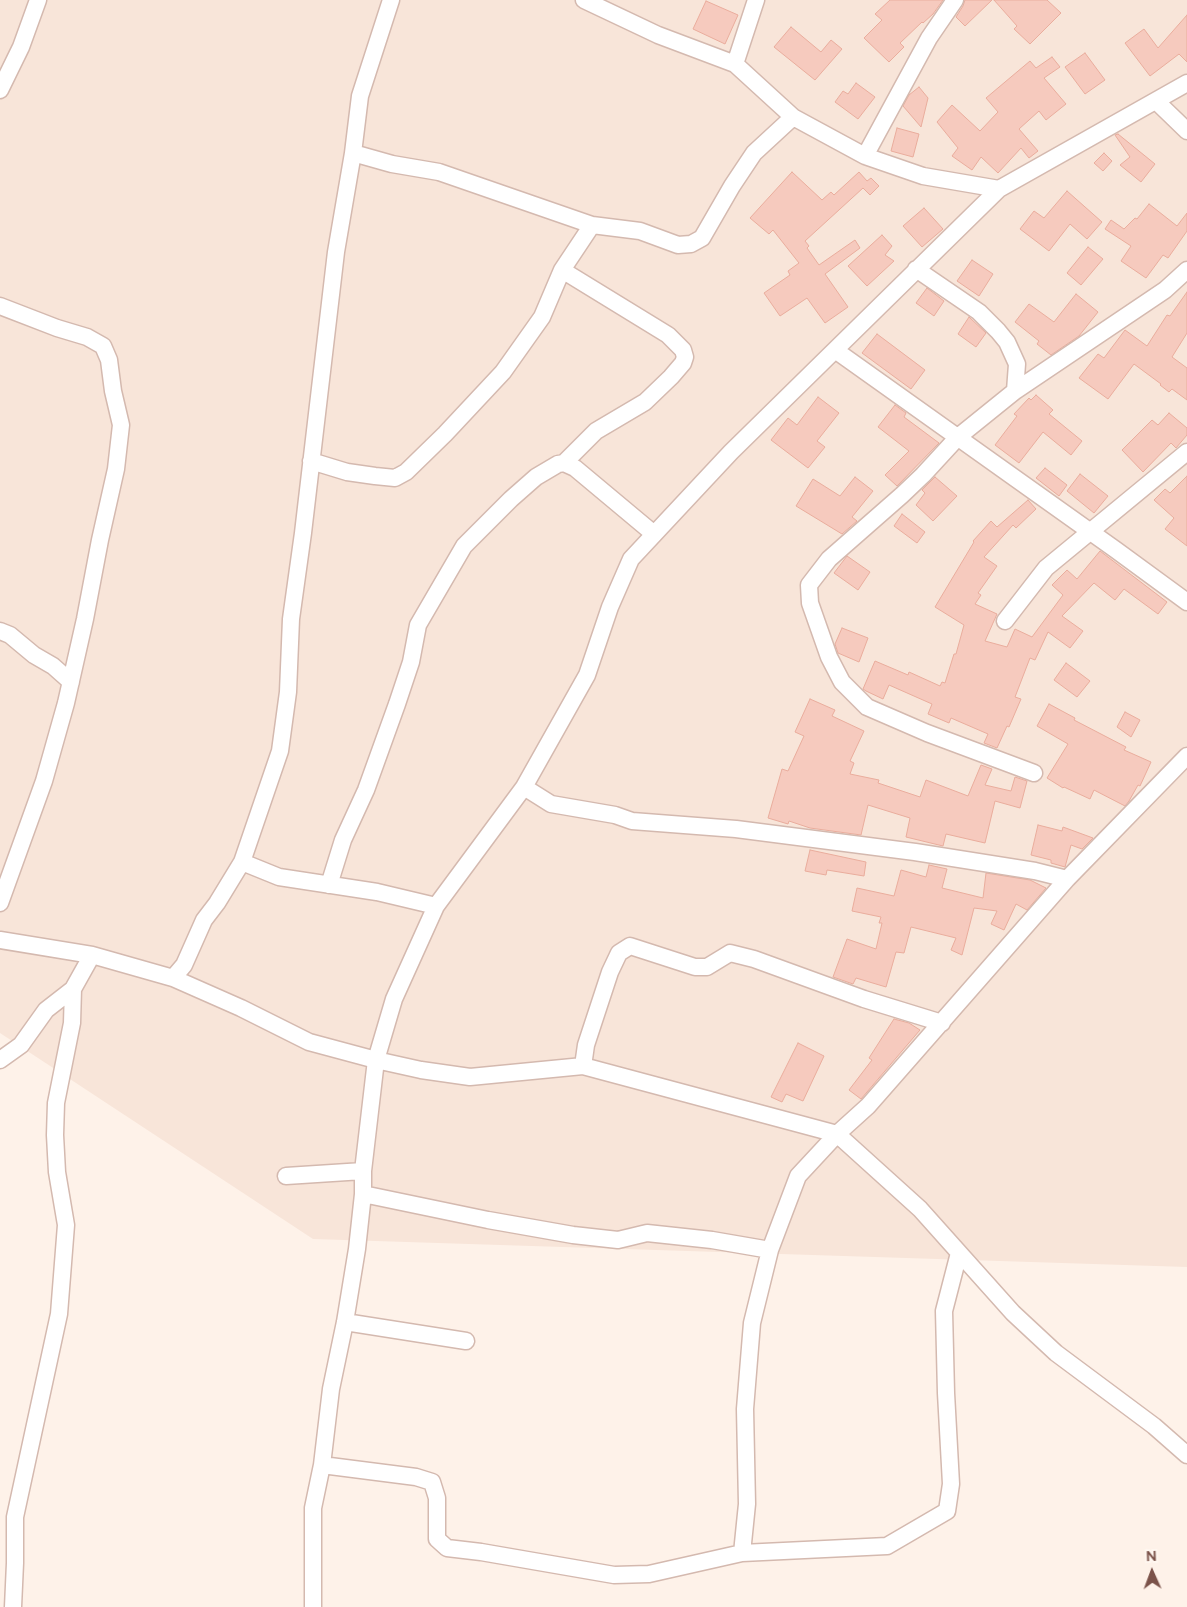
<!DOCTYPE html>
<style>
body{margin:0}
#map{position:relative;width:1187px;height:1607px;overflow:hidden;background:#fef2e9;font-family:Figtree,sans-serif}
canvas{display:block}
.north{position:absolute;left:1127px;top:1547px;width:50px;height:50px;-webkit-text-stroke:4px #fff7f0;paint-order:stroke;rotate:358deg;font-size:14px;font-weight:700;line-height:20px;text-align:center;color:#7b5249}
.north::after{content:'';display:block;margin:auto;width:18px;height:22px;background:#7b5249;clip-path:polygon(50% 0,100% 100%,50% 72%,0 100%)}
</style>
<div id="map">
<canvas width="1187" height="1607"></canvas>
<div class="north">N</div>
</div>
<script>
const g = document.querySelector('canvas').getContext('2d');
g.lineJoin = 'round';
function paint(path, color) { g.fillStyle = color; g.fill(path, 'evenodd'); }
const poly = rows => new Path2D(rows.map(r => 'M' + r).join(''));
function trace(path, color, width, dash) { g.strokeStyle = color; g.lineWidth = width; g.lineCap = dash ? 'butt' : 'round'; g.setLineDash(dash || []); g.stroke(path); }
const residential = poly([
 [0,0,1187,0,1187,1267,313,1239,0,1033]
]);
const building = poly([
 [890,0,943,0,933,14,923,23,922,22,900,43,904,47,889,62,864,38,882,20,875,14,890,0],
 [965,0,992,0,965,26,956,17,963,6,965,0],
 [994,0,1047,0,1061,13,1030,44,1014,29,1017,26,994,0],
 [706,1,738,15,725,44,693,29,706,1],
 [1187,15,1187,62,1179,54,1150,76,1125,43,1144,29,1158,48,1187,15],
 [791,27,821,52,831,40,842,49,815,80,774,47,791,27],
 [1085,53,1105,80,1085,94,1065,67,1085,53],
 [1052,57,1060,67,1044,78,1066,104,1046,120,1039,111,1019,129,1038,151,1029,158,1021,148,998,173,981,157,972,170,952,156,958,148,937,122,952,105,980,131,998,112,986,98,1030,61,1036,68,1052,57],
 [856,83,875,97,858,119,835,102,843,91,848,94,856,83],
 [919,87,928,98,921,127,903,106,909,95,919,87],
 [897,128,919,134,913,157,891,151,897,128],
 [1118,134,1155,164,1141,182,1120,165,1130,157,1115,135,1118,134],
 [1104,153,1112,161,1103,171,1094,163,1104,153],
 [792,172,822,200,831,192,834,195,859,172,867,181,871,178,879,186,870,195,863,188,805,241,809,246,807,248,819,265,855,240,860,248,825,274,848,307,825,323,807,298,780,316,764,293,790,275,788,271,799,263,773,230,769,234,750,218,792,172],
 [1067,191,1102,222,1087,239,1070,224,1049,251,1020,229,1034,211,1044,218,1067,191],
 [1149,204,1177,226,1187,213,1187,231,1168,258,1163,255,1146,278,1121,261,1131,246,1105,229,1111,220,1124,229,1135,218,1137,219,1149,204],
 [924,208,943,229,922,247,903,226,924,208],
 [882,235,892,246,885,255,894,261,867,286,848,266,882,235],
 [1088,247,1103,259,1081,285,1067,273,1088,247],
 [972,260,993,274,979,296,957,281,972,260],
 [927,288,944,301,934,316,916,303,927,288],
 [1187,292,1187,333,1172,357,1187,368,1187,400,1172,389,1169,392,1160,385,1161,384,1134,364,1108,399,1079,378,1098,354,1104,358,1125,330,1147,346,1167,315,1170,316,1187,292],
 [1076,294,1098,312,1079,336,1051,355,1037,344,1039,341,1015,322,1029,304,1054,322,1076,294],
 [969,317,986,333,976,347,958,334,969,317],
 [877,334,925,370,911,389,862,353,877,334],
 [1036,395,1053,410,1049,414,1082,441,1071,455,1043,432,1019,463,995,445,1017,416,1014,414,1029,398,1031,400,1036,395],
 [818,397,839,413,817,441,825,447,808,468,771,440,788,418,797,425,818,397],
 [895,405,906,413,904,417,939,443,897,486,885,475,909,451,878,427,895,405],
 [1169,413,1187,428,1187,435,1176,448,1171,443,1143,472,1122,450,1152,420,1158,425,1169,413],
 [1045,468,1067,485,1059,496,1036,478,1045,468],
 [1080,474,1108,496,1094,513,1067,491,1080,474],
 [1187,476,1187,546,1165,529,1174,518,1154,500,1165,489,1170,493,1187,476],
 [855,477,873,491,852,517,857,521,842,534,796,506,813,479,840,496,855,477],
 [935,477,957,496,933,521,916,505,925,493,922,490,935,477],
 [1028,500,1036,509,1016,528,1013,525,984,557,997,566,978,593,981,595,975,604,997,614,985,641,1007,647,1015,629,1032,637,1063,595,1052,585,1067,570,1077,579,1100,551,1167,602,1158,614,1124,589,1115,600,1094,583,1062,616,1083,631,1070,648,1048,632,1035,660,1030,658,1015,697,1021,699,1009,727,1007,726,997,748,984,743,988,734,951,718,949,723,928,714,932,704,889,685,883,699,866,691,863,689,875,661,908,675,909,672,940,686,942,682,945,683,954,654,956,654,964,625,935,607,974,542,973,541,991,521,997,527,1028,500],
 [902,514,925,532,917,543,894,526,902,514],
 [847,556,870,572,858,590,834,573,847,556],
 [842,628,868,638,859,662,838,653,835,644,842,628],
 [1066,663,1090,681,1077,697,1054,680,1066,663],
 [810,699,835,710,832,716,864,731,850,761,854,763,850,774,879,780,878,783,920,797,926,780,968,796,981,765,992,769,985,785,1011,791,1015,777,1027,781,1020,808,995,801,985,843,946,834,943,846,906,837,910,818,868,805,861,835,810,828,789,821,788,824,768,818,782,769,788,771,804,736,795,732,810,699],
 [1049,704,1075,718,1074,720,1126,747,1124,750,1151,762,1140,786,1138,785,1129,801,1125,806,1094,790,1090,799,1064,787,1063,788,1047,778,1068,744,1037,726,1049,704],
 [1125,712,1140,720,1131,737,1117,727,1125,712],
 [1038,825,1062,831,1063,827,1093,838,1082,849,1071,845,1065,867,1051,863,1051,860,1031,855,1038,825],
 [810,850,866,862,864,876,827,870,826,875,805,871,810,850],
 [929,865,947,869,942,888,983,898,986,873,1030,880,1046,888,1027,910,1016,904,1004,930,991,924,997,911,974,908,962,955,951,950,956,938,911,927,904,953,896,952,886,987,856,978,853,984,833,977,847,939,876,949,882,923,879,923,881,917,852,911,857,888,894,896,901,870,926,877,929,865],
 [894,1019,909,1023,920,1030,861,1099,849,1090,872,1060,869,1058,894,1019],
 [798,1043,824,1056,803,1101,786,1094,782,1102,771,1097,798,1043]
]);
const minor = poly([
 [584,0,658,35,735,64,793,117,865,156,923,176,999,189],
 [735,64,756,0],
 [0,90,21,47,38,0],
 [1156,101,1187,131],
 [353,153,392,164,439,172,592,225,640,231,678,245,691,244,702,238,732,186,754,153,793,117],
 [865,156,929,38,955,0],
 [916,269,979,312,998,331,1007,342,1017,364,1015,391],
 [562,270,668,335,683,350,685,357,683,363,671,377,645,402,596,431,564,463],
 [0,306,57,328,87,337,103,346,109,360,113,391,121,425,116,469,100,540,85,619,66,703,44,781,0,903],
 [835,350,1116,550,1187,602],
 [311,461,347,472,375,476,395,478,406,472,445,434,503,372,542,317,562,270,592,225],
 [1005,621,1046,568,1187,452],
 [0,631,10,635,34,655,53,666,71,682],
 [1034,773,927,733,867,707,842,682,829,657,810,603,809,585,829,559,902,495,923,475,958,437,1015,391,1165,290,1187,270],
 [524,787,551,804,615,815,632,821,736,829,915,852,1035,871,1067,879],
 [242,862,279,877,377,892,436,906],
 [329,885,343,840,366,790,397,704,411,662,418,625,464,546,511,499,536,477,558,464,564,463,575,468,654,534],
 [0,940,92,955,173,978,241,1008,309,1042,376,1060,421,1070,470,1077,583,1066,837,1134,920,1209,1013,1313,1056,1353,1154,1426,1187,1455],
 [173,978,184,965,204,920,217,903,242,862,280,751,288,692,291,619,303,533,336,252,353,153,360,96,391,0],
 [0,1060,21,1045,46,1010,73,989,92,955],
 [583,1066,586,1045,610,972,619,953,630,946,695,967,707,967,730,953,754,959,864,999,942,1023],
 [286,1176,363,1171],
 [363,1194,488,1220,573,1235,618,1240,647,1233,712,1240,770,1250],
 [345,1322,466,1341],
 [322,1465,416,1477,432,1482,437,1498,437,1539,447,1548,481,1552,614,1575,649,1574,742,1553,887,1546,947,1511,951,1484,946,1393,944,1311,959,1253],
 [742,1553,747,1504,745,1409,752,1323,770,1250,798,1176,837,1134,868,1106,1067,879,1187,756],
 [13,1607,15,1563,15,1517,59,1314,66,1225,57,1172,55,1135,56,1103,72,1023,73,989],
 [313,1607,313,1508,322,1465,331,1389,345,1322,357,1249,363,1194,363,1171,376,1060,394,999,436,906,524,787,587,675,610,607,631,559,731,452,999,189,1187,83]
]);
paint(residential, '#f8e5d9');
paint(building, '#f6cabe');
trace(building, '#eaad9d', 1);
trace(minor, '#d4b9af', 19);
trace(minor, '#fff', 16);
</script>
